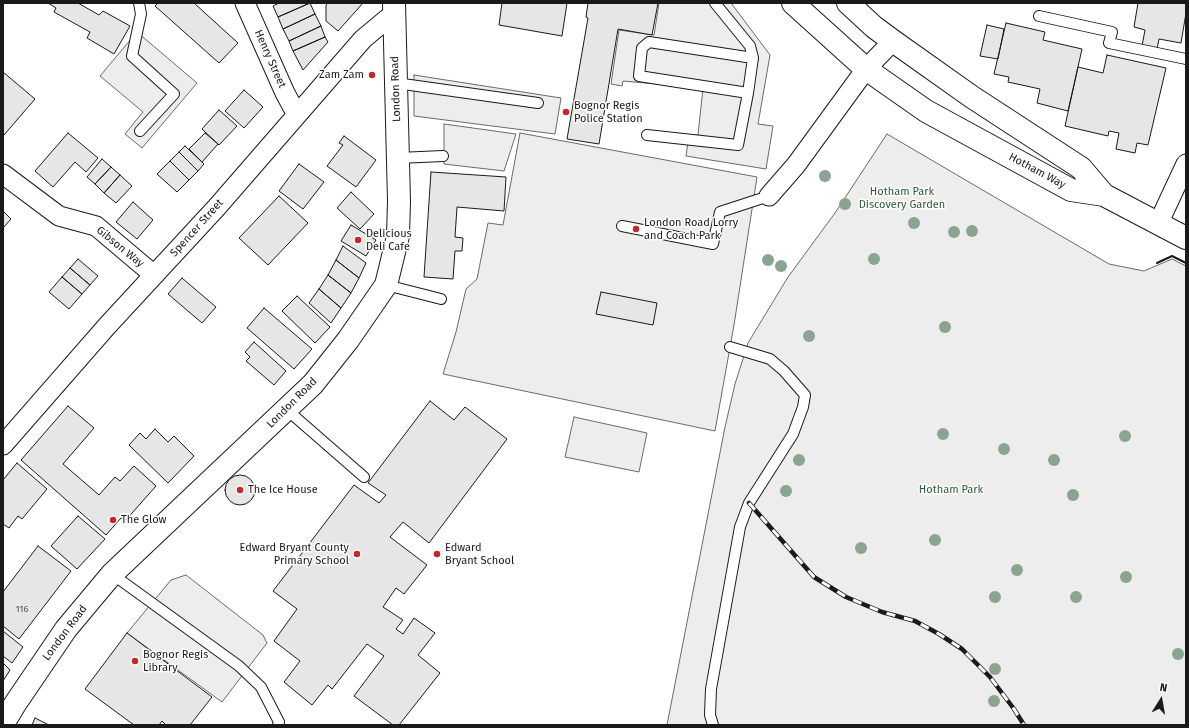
<!DOCTYPE html>
<style>
body{margin:0}
#map{position:relative;width:1189px;height:728px;overflow:hidden;background:#fff;font-family:"Fira Sans",sans-serif}
canvas{display:block}
.frame{position:absolute;inset:0;border:4px solid #1a1a1a;pointer-events:none}
.north{position:absolute;left:1141px;top:680px;width:40px;height:40px;-webkit-text-stroke:3px #fff;paint-order:stroke;rotate:11deg;font-size:11px;font-weight:700;line-height:16px;text-align:center;color:#1a1a1a}
.north::after{content:'';display:block;margin:auto;width:14px;height:18px;background:#1a1a1a;clip-path:polygon(50% 0,100% 100%,50% 72%,0 100%)}
</style>
<div id="map">
<canvas width="1189" height="728"></canvas>
<div class="frame"></div>
<div class="north">N</div>
</div>
<script>
const g = document.querySelector('canvas').getContext('2d');
g.lineJoin = 'round';
function paint(path, color) { g.fillStyle = color; g.fill(path, 'evenodd'); }
const poly = rows => new Path2D(rows.map(r => 'M' + r).join(''));
function trace(path, color, width, dash) { g.strokeStyle = color; g.lineWidth = width; g.lineCap = dash ? 'butt' : 'round'; g.setLineDash(dash || []); g.stroke(path); }
function label(font, color, halo, rows, align = 'center') {
  g.font = font + ' "Fira Sans",sans-serif'; g.lineWidth = 3; g.setLineDash([]); g.textBaseline = 'middle'; g.strokeStyle = halo; g.fillStyle = color; for (const [text, x, y, turn = 0] of rows) {
    g.save(); g.translate(x, y); g.rotate((+turn || 0) * Math.PI / 180); g.textAlign = isNaN(turn) ? turn : align; if (halo) g.strokeText(text, 0, 0); g.fillText(text, 0, 0); g.restore();
  }
}
const built = poly([
 [659,3,731,3,770,55,758,124,773,126,766,169,686,156,689,135,698,135,703,88,623,81,622,86,611,84,619,30,654,35,659,3],
 [137,32,197,83,142,148,125,134,143,112,100,76,137,32],
 [414,75,561,98,555,134,414,116,414,75],
 [444,124,516,134,504,171,444,164,444,124],
 [520,133,757,177,734,325,715,431,443,374,456,332,466,289,477,279,488,223,503,225,520,133],
 [887,134,1109,264,1144,271,1172,259,1186,266,1186,725,667,725,725,427,735,384,748,343,788,277,835,213,887,134],
 [574,417,647,433,639,472,565,457,574,417],
 [186,575,263,635,267,643,222,702,127,633,171,580,186,575]
]);
const building = poly([
 [48,3,78,3,99,15,103,11,130,26,114,54,87,38,90,32,54,12,56,8,48,3],
 [158,3,194,3,238,43,219,63,155,6,158,3],
 [279,3,310,3,278,17,273,6,279,3],
 [310,3,315,14,283,29,278,17,310,3],
 [328,3,363,3,338,31,326,21,326,5,328,3],
 [502,3,567,3,562,36,499,25,502,3],
 [588,3,658,3,652,35,618,29,599,144,567,139,588,18,586,17,588,3],
 [1138,3,1186,3,1186,13,1181,43,1159,39,1157,49,1142,46,1145,30,1134,27,1138,3],
 [315,14,321,26,289,41,283,29,315,14],
 [1006,23,1045,32,1043,40,1082,49,1068,111,1037,103,1040,89,1008,82,1009,77,994,74,1006,23],
 [987,25,1004,29,998,59,980,56,987,25],
 [321,26,325,37,293,51,289,41,321,26],
 [325,37,328,42,303,70,293,51,325,37],
 [1107,55,1166,68,1148,145,1137,143,1135,153,1116,149,1119,133,1109,131,1108,136,1065,126,1078,67,1103,73,1107,55],
 [3,72,35,99,4,135,3,134,3,72],
 [244,90,263,107,244,128,225,111,244,90],
 [219,110,237,126,219,145,202,129,219,110],
 [68,133,98,158,86,172,75,162,53,187,35,171,68,133],
 [205,133,218,144,202,162,189,149,205,133],
 [344,136,376,160,356,187,327,166,343,145,339,143,344,136],
 [185,146,204,164,198,171,179,152,185,146],
 [179,152,198,171,189,180,170,161,179,152],
 [102,159,111,167,95,184,87,177,102,159],
 [170,161,189,180,177,192,157,174,170,161],
 [299,164,324,182,303,209,279,191,299,164],
 [111,167,120,175,104,193,95,184,111,167],
 [431,172,506,177,504,211,457,207,455,237,463,238,462,251,455,251,453,279,424,277,431,172],
 [120,175,132,186,116,203,104,193,120,175],
 [351,192,374,214,360,229,337,208,351,192],
 [279,196,308,223,268,265,239,238,279,196],
 [133,202,153,220,137,239,116,222,133,202],
 [3,211,11,219,3,228,3,211],
 [351,225,376,240,366,256,341,241,351,225],
 [343,246,366,263,359,278,336,260,343,246],
 [78,259,98,276,90,285,70,268,78,259],
 [336,260,359,278,351,293,328,275,336,260],
 [70,268,90,285,82,294,62,277,70,268],
 [328,275,351,293,341,308,319,289,328,275],
 [62,277,82,294,69,309,49,292,62,277],
 [182,278,216,307,202,323,168,294,182,278],
 [319,289,341,308,331,323,309,303,319,289],
 [601,292,657,303,653,325,596,314,601,292],
 [297,296,330,327,315,343,282,311,297,296],
 [264,308,312,349,294,369,247,328,264,308],
 [254,342,286,371,274,385,246,361,250,357,245,352,254,342],
 [430,401,454,420,465,407,507,439,429,543,403,522,390,537,427,565,404,594,396,588,383,607,403,620,396,629,403,634,414,618,435,633,418,655,440,673,399,725,393,725,354,696,384,656,367,644,332,689,328,685,312,705,284,682,300,661,274,641,297,609,273,591,354,485,379,503,386,495,368,483,430,401],
 [68,406,94,428,63,464,99,495,115,477,120,481,134,466,156,486,125,521,121,518,106,535,21,460,68,406],
 [155,429,168,442,174,436,194,456,168,483,129,445,140,433,146,439,155,429],
 [17,463,47,489,22,519,18,516,9,528,3,524,3,480,17,463],
 '225 490a15 15 0 1 1 30 0a15 15 0 1 1-30 0Z',
 [78,516,105,539,77,569,51,546,78,516],
 [38,546,71,571,19,639,3,626,3,592,38,546],
 [3,631,23,647,12,663,3,656,3,631],
 [127,633,212,697,190,725,166,725,162,721,159,725,134,725,85,689,127,633],
 [3,663,10,670,3,681,3,663],
 [35,718,49,725,32,725,35,718]
]);
const lane = poly([
 [139,3,141,14,132,56,174,94,140,131],
 [1039,16,1112,32,1109,43,1186,59],
 [396,83,538,103],
 [748,93,639,76,642,48,649,42,753,58],
 [647,135,738,145,748,93,753,58,750,46,715,3],
 [398,158,443,156],
 [622,226,713,244,720,212,769,196],
 [386,285,441,299],
 [286,409,364,477],
 [112,574,239,666,261,687,279,722,278,725],
 [713,725,710,715,711,689,740,527,749,503,793,434,803,407,805,395,784,371,770,359,730,347]
]);
const street = poly([
 [245,3,285,93,297,115],
 [3,174,59,216,96,226,154,275],
 [769,196,796,165,866,69,893,41],
 [1158,224,1186,164],
 [3,445,107,326,217,207,363,39,393,14]
]);
const secondary = poly([
 [793,3,866,69,926,111,1071,190,1104,195,1186,238],
 [848,3,874,27,893,41,972,97,1081,168,1104,195],
 [3,724,15,704,66,629,112,574,313,384,348,340,386,285,398,236,399,201,394,3]
]);
const rail = poly([
 [749,503,814,577,846,597,882,612,915,621,939,634,962,649,990,677,1014,709,1024,725]
]);
const wall = poly([
 [1157,263,1172,256,1186,263]
]);
const trees = [
 [825,176],
 [845,204],
 [914,223],
 [972,231],
 [954,232],
 [874,259],
 [768,260],
 [781,266],
 [945,327],
 [809,336],
 [943,434],
 [1125,436],
 [1004,449],
 [799,460],
 [1054,460],
 [786,491],
 [1073,495],
 [935,540],
 [861,548],
 [1017,570],
 [1126,577],
 [995,597],
 [1076,597],
 [1178,654],
 [995,669],
 [994,701]
];
const markers = [
 [372,75,4,"#c62828"],
 [566,112,4,"#c62828"],
 [636,229,4,"#c62828"],
 [358,240,4,"#c62828"],
 [240,490,4,"#c62828"],
 [113,520,4,"#c62828"],
 [357,554,4,"#c62828"],
 [437,554,4,"#c62828"],
 [135,661,4,"#c62828"]
];
const numberNames = [
 ["116",22,609]
];
const streetNames = [
 ["Henry Street",270,59,66],
 ["London Road",396,89,-92],
 ["Hotham Way",1037,171,28],
 ["Spencer Street",197,228,-48],
 ["Gibson Way",120,247,39],
 ["London Road",292,403,-45],
 ["London Road",65,633,-53]
];
const poiNames = [
 ["Zam Zam",364,75,"right"],
 ["Bognor Regis",574,106],
 ["Police Station",574,119],
 ["London Road Lorry",644,223],
 ["and Coach Park",644,236],
 ["Delicious",366,234],
 ["Deli Cafe",366,247],
 ["The Ice House",248,490],
 ["The Glow",121,520],
 ["Edward Bryant County",349,548,"right"],
 ["Primary School",349,561,"right"],
 ["Edward",445,548],
 ["Bryant School",445,561],
 ["Bognor Regis",143,655],
 ["Library",143,668]
];
const parkNames = [
 ["Hotham Park",902,192],
 ["Discovery Garden",902,205],
 ["Hotham Park",951,490]
];
paint(built, '#ededed');
trace(built, '#6a6a6a', 1);
paint(building, '#e6e6e6');
trace(building, '#1a1a1a', 1);
trace(lane, '#1a1a1a', 12);
trace(street, '#1a1a1a', 21);
trace(secondary, '#1a1a1a', 24);
trace(lane, '#fff', 10);
trace(street, '#fff', 19);
trace(secondary, '#fff', 22);
trace(rail, '#1a1a1a', 4.5);
trace(rail, '#fff', 3, [9]);
trace(wall, '#1a1a1a', 2);
g.fillStyle = '#8aa48f';
for (const [x, y] of trees) { g.beginPath(); g.arc(x, y, 6, 0, 2 * Math.PI); g.fill(); }
for (const [x, y, r, color] of markers) { const dot = new Path2D(); dot.arc(x, y, r, 0, 2 * Math.PI); g.fillStyle = color; g.fill(dot); trace(dot, '#fff', 1.5); }
label('9px', '#4d4d4d', null, numberNames);
label('11px', '#1a1a1a', '#fff', streetNames);
label('11px', '#1a1a1a', '#fff', poiNames, 'left');
label('11px', '#2b5a34', '#fff', parkNames);
</script>
